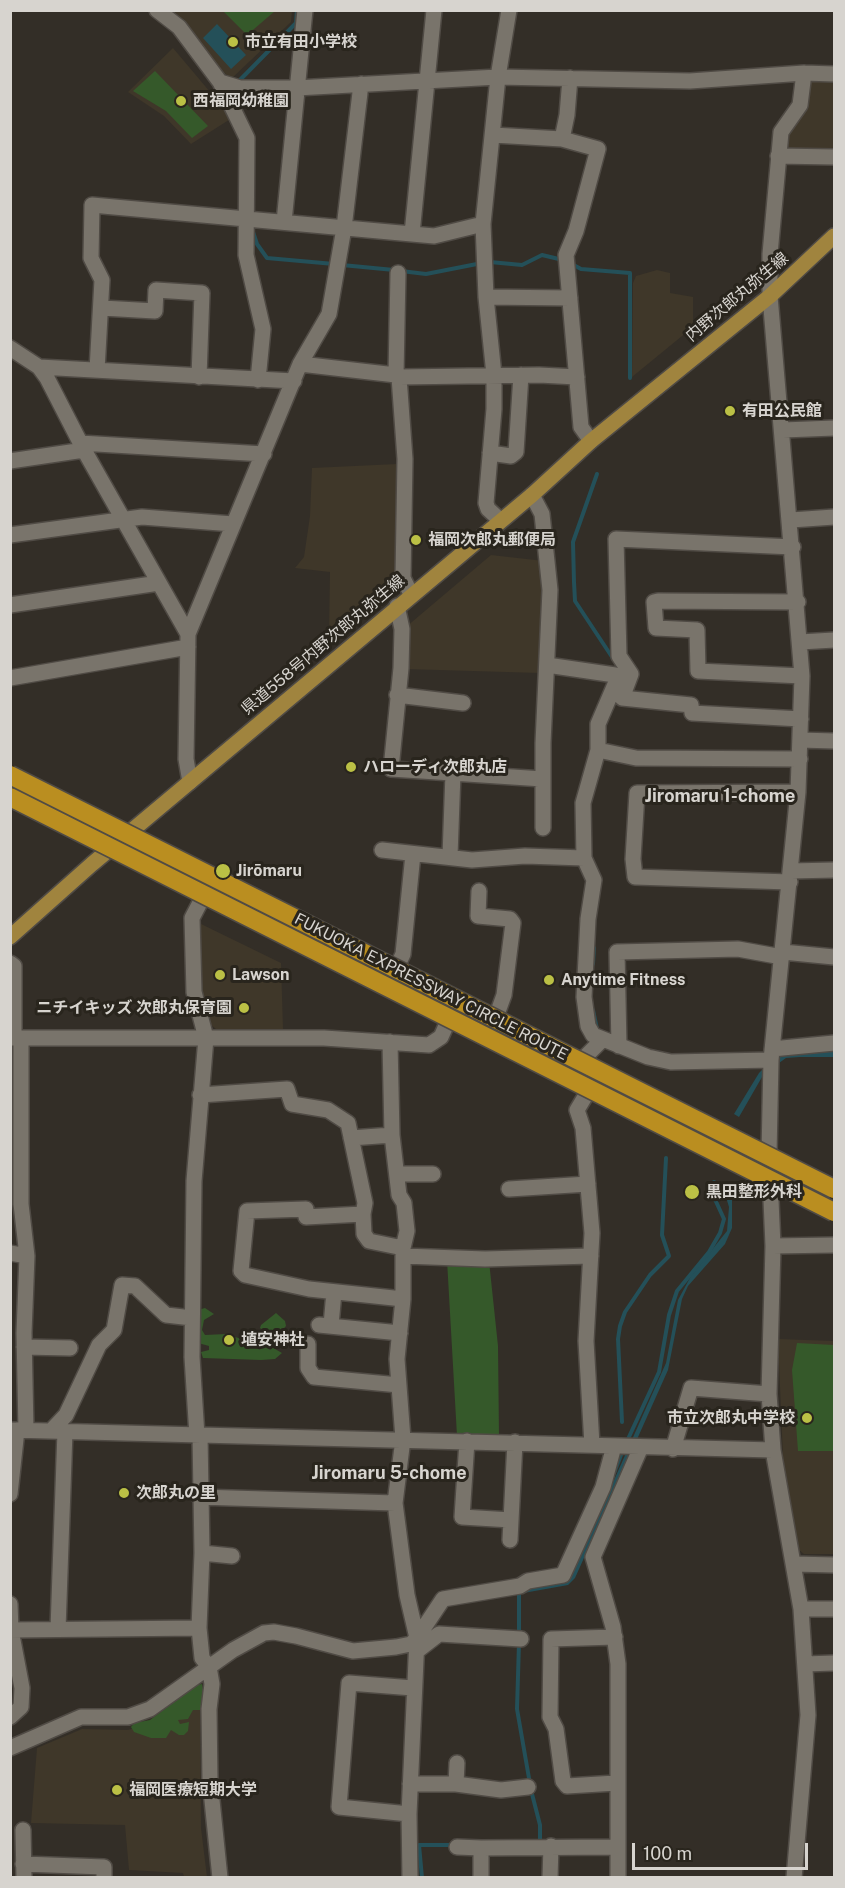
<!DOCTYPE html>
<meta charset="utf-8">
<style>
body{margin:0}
#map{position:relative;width:845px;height:1888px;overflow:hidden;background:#332e27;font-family:"Public Sans",sans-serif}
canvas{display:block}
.frame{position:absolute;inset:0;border:12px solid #d7d4cf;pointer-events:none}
.scale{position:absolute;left:632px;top:1843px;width:176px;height:27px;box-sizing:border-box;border:3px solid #d7d4cf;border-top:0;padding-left:8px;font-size:18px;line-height:21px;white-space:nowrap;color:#d7d4cf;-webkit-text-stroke:4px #29251d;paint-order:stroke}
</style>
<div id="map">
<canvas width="845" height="1888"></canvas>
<div class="frame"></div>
<div class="scale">100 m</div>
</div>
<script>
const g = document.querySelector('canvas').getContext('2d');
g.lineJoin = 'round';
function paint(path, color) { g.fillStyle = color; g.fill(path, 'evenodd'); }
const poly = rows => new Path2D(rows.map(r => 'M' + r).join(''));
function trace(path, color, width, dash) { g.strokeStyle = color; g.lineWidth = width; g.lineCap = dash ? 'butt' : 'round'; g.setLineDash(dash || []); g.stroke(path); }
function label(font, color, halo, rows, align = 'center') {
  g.font = font + ' "Public Sans","Noto Sans JP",sans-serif'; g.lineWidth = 6; g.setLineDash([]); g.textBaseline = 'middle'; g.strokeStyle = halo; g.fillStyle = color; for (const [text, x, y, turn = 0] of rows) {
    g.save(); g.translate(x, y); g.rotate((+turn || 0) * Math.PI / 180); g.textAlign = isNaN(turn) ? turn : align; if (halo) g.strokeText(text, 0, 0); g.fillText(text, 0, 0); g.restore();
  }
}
const built = poly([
 [170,11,292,11,291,22,231,79,206,55],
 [173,48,232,118,191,144,164,116,128,92],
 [811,78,834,80,834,151,784,151,789,130,808,102],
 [657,270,670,273,670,293,693,297,693,327,632,377,633,283,636,276],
 [397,464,396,577,329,635,330,572,295,568,304,557,310,516,312,468],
 [491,555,544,561,540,673,405,669,406,627],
 [199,923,281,963,283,1029,216,1029,211,1025,202,991],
 [778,1339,834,1341,834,1554,804,1554,799,1550,783,1458],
 [205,1687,200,1709,201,1828,207,1877,184,1877,183,1873,129,1870,125,1825,31,1823,37,1748,82,1729,128,1730,158,1720]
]);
const green = poly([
 [223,11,275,11,247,35],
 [155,71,208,126,192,138,166,111,133,91],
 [447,1260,489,1261,498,1346,499,1436,457,1436],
 [205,1308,214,1314,204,1320,202,1330,205,1335,226,1334,254,1343,263,1342,282,1353,275,1359,261,1360,203,1358,201,1352,209,1350,209,1346,198,1343,198,1310],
 [276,1313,285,1321,286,1326,278,1335,270,1335,260,1328,261,1325],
 [797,1343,834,1345,834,1451,798,1451,792,1370],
 [202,1684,204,1694,201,1710,193,1710,188,1719,178,1720,180,1724,189,1722,188,1731,184,1735,179,1735,171,1730,166,1738,151,1738,134,1732,131,1727,134,1723,150,1720,197,1685]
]);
const water = poly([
 [217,24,246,55,231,69,203,38],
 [834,1049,834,1057,800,1057,786,1058,779,1063,762,1077,739,1117,734,1114,759,1073,778,1054],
 [727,1186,732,1188,732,1228,725,1244,688,1286,682,1299,668,1370,575,1578,568,1585,518,1594,516,1591,567,1582,571,1577,666,1363,678,1300,691,1276,727,1231,729,1207,725,1194]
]);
const stream = poly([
 [236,84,296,23,297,10],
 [253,232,257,244,267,258,334,264],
 [490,262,522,265,542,255,563,260],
 [570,263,581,269,630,273,630,378],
 [342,265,394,270],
 [401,271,426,274,482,263],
 [597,474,573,542,574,582,575,601,614,660],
 [593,964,594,948],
 [593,1010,597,1029],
 [622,1422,618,1339,620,1326,625,1312,650,1275,669,1256,662,1235,666,1158],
 [628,1439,659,1372,669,1315,677,1291,709,1252,720,1233,724,1219,713,1195,714,1182],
 [614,1473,621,1455],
 [519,1636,519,1592],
 [519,1643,517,1709,530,1784],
 [531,1790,540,1825,540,1842],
 [422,1878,419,1845,455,1845]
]);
const minor = poly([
 [157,10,179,27,220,82,247,138,246,255,263,329,258,380],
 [570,78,567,115,562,139,598,149,576,231,566,255,581,427,591,441],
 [220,82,240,88,296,88,498,77,690,81,804,73,834,74],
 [493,135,562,139],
 [778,156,834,157],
 [284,222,305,10],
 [412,234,434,10],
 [486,297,570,298],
 [102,308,155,311,156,290,202,293,199,377],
 [10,348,39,367,47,378,84,450,188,634],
 [300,364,396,375,399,377,405,459,403,578,411,594],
 [39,367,294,381],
 [97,370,102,280,91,258,92,205,434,236,483,224],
 [396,375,398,273],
 [399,377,539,375,577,377],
 [783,430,834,428],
 [80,443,264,454],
 [490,453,511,456,516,452,521,375],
 [10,461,84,450],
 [532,495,542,514,550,590,543,743,543,828],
 [500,520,488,509,486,503,494,409,494,375,486,297,483,224,498,77,509,10],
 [791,520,834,517],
 [10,535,142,517,233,524],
 [793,547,616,539,619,656,631,674,622,698,691,705,692,713,801,719],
 [798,602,658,601,654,602,656,628,697,630,698,671,802,676],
 [10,605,159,583],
 [397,606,402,629,401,668,391,769,543,779],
 [800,642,834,640],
 [547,665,615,675,616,682,598,724,598,750,583,803,584,858,594,880,588,919,584,997,588,1026,593,1035,648,1057,671,1062,771,1060],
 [10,678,188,647],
 [397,695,463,703],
 [800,740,834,741],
 [598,750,636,758,800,759],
 [190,782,186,759,188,634,300,364,329,314,344,228,361,84],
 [382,850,472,860,525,856,584,858],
 [450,856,453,773],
 [791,871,834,870],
 [790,882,635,877,633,859,637,793,798,792],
 [479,891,478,916,510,919,513,923,504,995,496,1017],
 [783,952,834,957],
 [10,963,14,966,14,1038],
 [397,967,403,954,413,854],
 [10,1038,324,1038,429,1045,441,1037,449,1019],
 [21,1039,21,1204,27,1256,24,1333,26,1430],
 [390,1042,392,1135,399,1195,404,1203,407,1231,403,1248,403,1299,397,1359,403,1439,395,1503,407,1595,417,1638,409,1814,410,1878],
 [619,1046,617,952,738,949,782,957],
 [772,1049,834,1043],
 [582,1060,602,1040],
 [589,1090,577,1110,583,1128,592,1233,586,1341,592,1445],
 [200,1095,287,1089,292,1104,328,1110,348,1123,365,1203,363,1214],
 [351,1138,392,1135],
 [397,1174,433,1174],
 [509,1189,588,1184],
 [773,1246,834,1245],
 [403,1248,369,1241,364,1234,363,1214,306,1217,306,1209,247,1211,241,1271,245,1275,309,1289,403,1299],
 [10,1253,27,1256],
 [403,1256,485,1259,591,1256],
 [319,1325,400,1333],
 [331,1325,334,1292],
 [308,1344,308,1368,314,1377,399,1385],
 [24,1347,70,1348],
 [10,1430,773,1450],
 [51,1431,66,1415,99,1345,114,1330,122,1285,135,1286,166,1315,192,1318],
 [200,1435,202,1553,199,1628,202,1658,209,1667,212,1684,209,1709,210,1781,220,1878],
 [197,1436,192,1357,194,1181,206,1038,194,992,192,918,204,895],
 [467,1441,462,1517,511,1520],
 [673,1449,691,1388,769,1394],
 [10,1494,17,1430],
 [199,1497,395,1503],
 [510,1540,515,1442],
 [202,1553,232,1556],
 [794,1564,834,1565],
 [10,1604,11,1630,22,1688,21,1707,10,1717],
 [801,1609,834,1609],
 [58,1629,65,1431],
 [10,1630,199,1628],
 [615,1637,551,1639,550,1717,556,1729,563,1781,567,1786,616,1783],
 [417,1651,439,1634,521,1639],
 [805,1664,834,1663],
 [10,1748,81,1717,128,1717,150,1709,233,1650,264,1633,274,1632,296,1636,353,1651,396,1647,411,1644,417,1638,443,1599,520,1586,528,1581,563,1575,603,1487,614,1446],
 [410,1784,456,1784,501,1790,528,1787],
 [456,1784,457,1763],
 [409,1814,339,1807,349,1683,413,1688],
 [23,1830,24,1878],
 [457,1847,481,1848],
 [23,1864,104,1867,104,1878],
 [481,1878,481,1848,616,1847],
 [550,1878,551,1846],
 [618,1878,618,1664,613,1627,593,1557,641,1447],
 [794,1878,808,1715,801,1609,773,1450,769,1394,773,1246,769,1154,771,1060,798,792,802,676,770,296,770,254,781,132,800,105,804,73]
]);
const major = poly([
 [10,937,92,864,532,495,591,441,770,296,834,236]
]);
const highwayBridge = poly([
 [10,775,834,1189],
 [10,797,834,1212]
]);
const markers = [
 [233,42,6,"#bbc045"],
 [181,101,6,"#bbc045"],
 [730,411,6,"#bbc045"],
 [416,540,6,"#bbc045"],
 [351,767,6,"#bbc045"],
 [223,871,8,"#bbc045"],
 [220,975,6,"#bbc045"],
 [549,980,6,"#bbc045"],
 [244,1008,6,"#bbc045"],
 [692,1192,8,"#bbc045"],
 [229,1340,6,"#bbc045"],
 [807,1418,6,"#bbc045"],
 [124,1493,6,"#bbc045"],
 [117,1790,6,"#bbc045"]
];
const poiNames = [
 ["市立有田小学校",245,42],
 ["西福岡幼稚園",193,101],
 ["有田公民館",742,411],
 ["福岡次郎丸郵便局",428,540],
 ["ハローディ次郎丸店",363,767],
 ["Jirōmaru",236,871],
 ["Lawson",232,975],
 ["Anytime Fitness",561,980],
 ["ニチイキッズ 次郎丸保育園",232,1008,"right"],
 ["黒田整形外科",706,1192],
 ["埴安神社",241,1340],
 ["市立次郎丸中学校",795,1418,"right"],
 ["次郎丸の里",136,1493],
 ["福岡医療短期大学",129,1790]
];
const streetNames = [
 ["内野次郎丸弥生線",737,297,-40],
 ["県道558号内野次郎丸弥生線",323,645,-40],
 ["FUKUOKA EXPRESSWAY CIRCLE ROUTE",431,987,27]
];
const neighbourhoodNames = [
 ["Jiromaru 1-chome",720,796],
 ["Jiromaru 5-chome",389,1473]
];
paint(built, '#3f3729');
paint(green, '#35592a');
paint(water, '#245059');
trace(stream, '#245059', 4);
trace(minor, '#504b45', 18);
trace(major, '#504b45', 18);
trace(minor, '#79746b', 15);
trace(major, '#a0843e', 15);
trace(highwayBridge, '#504b45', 21, []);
trace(highwayBridge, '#ba8e20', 18);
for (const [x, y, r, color] of markers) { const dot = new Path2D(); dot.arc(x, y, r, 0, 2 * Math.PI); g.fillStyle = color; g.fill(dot); trace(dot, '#29251d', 2); }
label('bold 16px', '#d7d4cf', '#29251d', poiNames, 'left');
label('16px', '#d7d4cf', '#29251d', streetNames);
label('bold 18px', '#d7d4cf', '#29251d', neighbourhoodNames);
</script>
